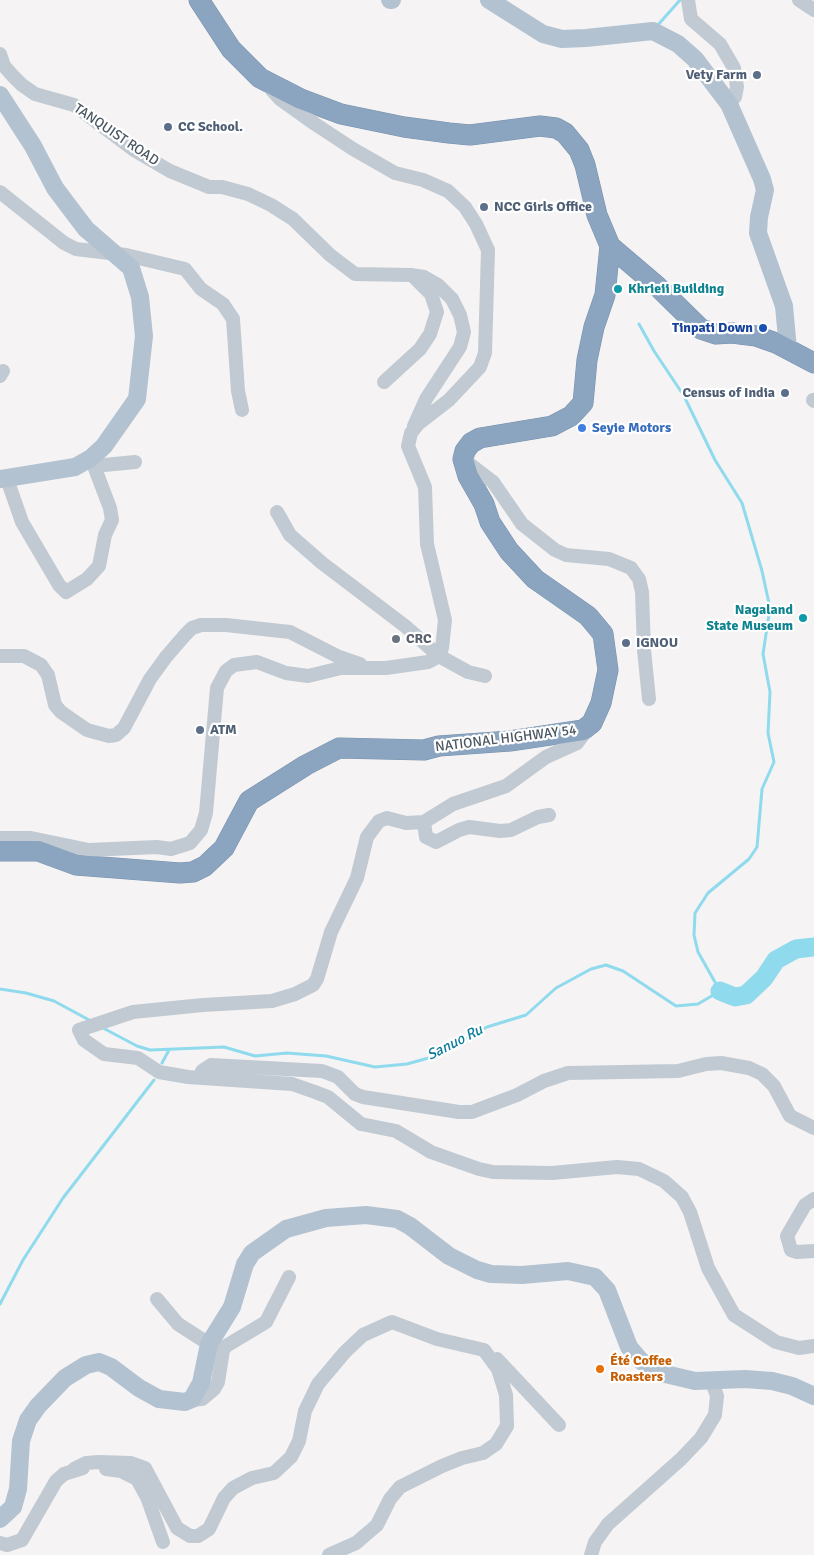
<!DOCTYPE html>
<meta charset="utf-8">
<style>
body{margin:0}
canvas{display:block;background:#f5f3f3}
</style>
<canvas width="814" height="1555"></canvas>
<script>
const g = document.querySelector('canvas').getContext('2d');
g.lineJoin = 'round';
const poly = rows => new Path2D(rows.map(r => 'M' + r).join(''));
function trace(path, color, width, dash) { g.strokeStyle = color; g.lineWidth = width; g.lineCap = dash ? 'butt' : 'round'; g.setLineDash(dash || []); g.stroke(path); }
function label(font, color, halo, rows, align = 'center') {
  g.font = font + ' Signika,sans-serif'; g.lineWidth = 4.5; g.setLineDash([]); g.textBaseline = 'middle'; g.strokeStyle = halo; g.fillStyle = color; for (const [text, x, y, turn = 0] of rows) {
    g.save(); g.translate(x, y); g.rotate((+turn || 0) * Math.PI / 180); g.textAlign = isNaN(turn) ? turn : align; if (halo) g.strokeText(text, 0, 0); g.fillText(text, 0, 0); g.restore();
  }
}
const stream = poly([
 [657,26,680,0],
 [0,989,26,993,54,1001,91,1021],
 [103,1028,137,1046,150,1050,224,1047,255,1056,287,1053,326,1056,375,1067,407,1064,432,1057,487,1027,526,1015,556,988,591,969,606,965,623,971,676,1006,698,1004,720,991,698,952,694,935,695,913,708,893,749,859,757,847,762,789,774,762,768,733,770,692,763,654,770,608,762,571,742,503,715,460,684,396,654,351,639,324],
 [162,1063,169,1050],
 [0,1304,23,1260,63,1198,154,1080]
]);
const river = poly([
 [720,991,735,997,746,995,764,978,776,960,796,949,814,947]
]);
const minor = poly([
 [688,0,691,19,720,44,734,68,737,87,735,97,729,104],
 [799,0,814,10],
 [0,54,4,66,13,76,22,85,35,94,74,105,134,150,170,171,209,187,222,187,248,194,271,205,293,219,330,255,355,274,411,275,424,277,438,285,452,299,460,315,464,332,460,347,426,399,414,426],
 [0,192,64,243,76,249,126,255,185,269,201,289,223,304,233,319,238,391,242,410],
 [0,376,3,371],
 [384,382,420,349,430,334,437,312,431,294,415,278],
 [813,400,814,401],
 [463,459,493,482,522,524,555,550,566,555,609,559,631,568,639,579,642,592,644,650,649,699],
 [94,466,135,462],
 [7,479,22,522,59,585,66,592,87,579,99,566,105,535,112,520,110,508,91,458],
 [277,512,290,535,322,563,405,626,439,656,468,672,485,676],
 [0,656,24,656,41,665,48,675,55,705,61,712,87,730,109,736,116,735,124,728,150,679,166,657,185,635,192,628,201,625,226,625,290,632,337,656,360,664],
 [589,727,577,743,546,757,506,786,453,804,424,822,406,823,387,818,379,821,367,837,357,878,331,932,317,979,313,985,295,994,272,1001,203,1005,133,1012,79,1030,84,1040,104,1054,138,1058,159,1072,188,1077,292,1084,315,1092,328,1097,361,1124,396,1131,431,1152,479,1169,493,1172,552,1173,617,1167,639,1169,664,1181,682,1197,690,1212,708,1268,734,1315,776,1342,799,1348,814,1346],
 [424,822,426,837,436,842,459,830,469,827,500,831,511,830,538,817,549,815],
 [0,838,31,838,89,850,157,847,171,849,190,843,201,830,206,813,217,688,226,671,234,665,257,662,286,673,308,676,341,668,386,668,428,662,439,656,442,648,445,620,427,544,425,487,408,446,411,433,418,424,449,400,480,367,485,353,488,250,476,224,465,207,448,191,423,180,395,173,353,149,315,124,280,99,271,89],
 [206,1077,202,1071,211,1065,322,1071,338,1077,355,1094,363,1097,459,1112,472,1112,517,1095,544,1081,568,1073,678,1071,706,1064,721,1063,749,1068,762,1074,774,1086,790,1116,814,1128],
 [814,1199,805,1205,787,1236,791,1250,797,1252,814,1251],
 [157,1299,178,1324,209,1344],
 [497,1359,559,1425],
 [190,1400,202,1399,214,1389,218,1382,223,1350,226,1346,266,1322,289,1277],
 [74,1469,86,1463,99,1462,131,1463,145,1468,177,1528,190,1536,198,1536,209,1529,224,1498,233,1488,252,1478,274,1473,291,1457,299,1441,305,1411,318,1384,345,1352,363,1335,392,1322,437,1339,484,1350,498,1369,506,1395,507,1426,496,1444,483,1453,462,1458,442,1466,400,1487,390,1499,377,1525,356,1543,329,1555],
 [106,1469,121,1471,137,1479,147,1497,163,1542],
 [0,1543,7,1545,22,1540,56,1481,64,1474,83,1468],
 [591,1555,595,1542,608,1524,681,1459,701,1438,715,1415,717,1396,712,1382]
]);
const major = poly([
 [390,0,392,0],
 [489,0,543,34,562,39,586,38,653,31,678,44,695,59,729,104,762,179,765,190,759,217,758,233,784,306,788,349],
 [0,95,33,146,55,188,70,208,86,229,131,268,140,297,144,336,137,399,104,446,91,458,75,467,0,479],
 [0,1519,13,1507,18,1489,21,1441,28,1420,38,1406,65,1378,86,1365,99,1362,111,1367,139,1388,159,1399,185,1402,192,1399,201,1383,209,1344,232,1307,245,1264,252,1253,286,1229,326,1218,366,1215,397,1219,410,1226,449,1256,477,1270,491,1274,522,1275,568,1271,595,1277,607,1290,629,1347,640,1360,657,1372,695,1381,745,1379,772,1381,792,1386,814,1396]
]);
const highway = poly([
 [199,0,231,49,260,78,301,99,341,114,404,127,449,133,470,135,540,126,556,128,565,133,579,150,585,165,597,215,610,246,657,286,701,329,716,334,732,333,756,336,776,343,814,363],
 [0,851,38,851,76,865,180,873,193,872,205,866,224,848,249,801,306,765,339,748,424,750,439,746,510,741,583,730,592,723,601,703,608,670,603,634,588,616,535,579,509,551,490,522,484,504,468,476,463,459,465,451,471,443,480,438,552,426,571,416,583,403,587,360,594,327,605,295,610,246]
]);
const markers = [
 [757,75,5,"#5c6f8a"],
 [168,127,5,"#5c6f8a"],
 [484,207,5,"#5c6f8a"],
 [618,289,5,"#0f9aa8"],
 [763,328,5,"#1a4fb4"],
 [785,393,5,"#5c6f8a"],
 [582,428,5,"#3f7fe0"],
 [803,618,5,"#0f9aa8"],
 [396,639,5,"#6b7280"],
 [626,643,5,"#5c6f8a"],
 [200,730,5,"#5c6f8a"],
 [600,1369,5,"#e8710a"]
];
const serviceNames = [
 ["Vety Farm",747,75,"right"],
 ["CC School.",178,127],
 ["NCC Girls Office",494,207],
 ["Census of India",775,393,"right"],
 ["IGNOU",636,643],
 ["ATM",210,730]
];
const streetNames = [
 ["TANQUIST ROAD",116,135,34],
 ["NATIONAL HIGHWAY 54",506,739,-7]
];
const cultureNames = [
 ["Khrieii Building",628,289],
 ["Nagaland",793,610,"right"],
 ["State Museum",793,626,"right"]
];
const transitNames = [
 ["Tinpati Down",753,328]
];
const shopNames = [
 ["Seyie Motors",592,428]
];
const worshipNames = [
 ["CRC",406,639]
];
const foodNames = [
 ["Été Coffee",610,1361],
 ["Roasters",610,1377]
];
const waterNames = [
 ["Sanuo Ru",455,1043,-27]
];
trace(stream, '#90daee', 3);
trace(river, '#90daee', 19);
trace(highway, '#7690ad', 21);
trace(minor, '#c1cad2', 14);
trace(major, '#b3c2d1', 18);
trace(highway, '#8ba5c1', 20);
for (const [x, y, r, color] of markers) { const dot = new Path2D(); dot.arc(x, y, r, 0, 2 * Math.PI); g.fillStyle = color; g.fill(dot); trace(dot, '#fff', 2); }
label('bold 14px', '#4e5e75', '#fff', serviceNames, 'left');
label('14px', '#4a5661', '#fff', streetNames);
label('bold 14px', '#0d838f', '#fff', cultureNames, 'left');
label('bold 14px', '#164399', '#fff', transitNames, 'right');
label('bold 14px', '#366cbe', '#fff', shopNames, 'left');
label('bold 14px', '#5b616d', '#fff', worshipNames, 'left');
label('bold 14px', '#c56008', '#fff', foodNames, 'left');
label('italic 15px', '#0c7c9b', '#fff', waterNames);
</script>
